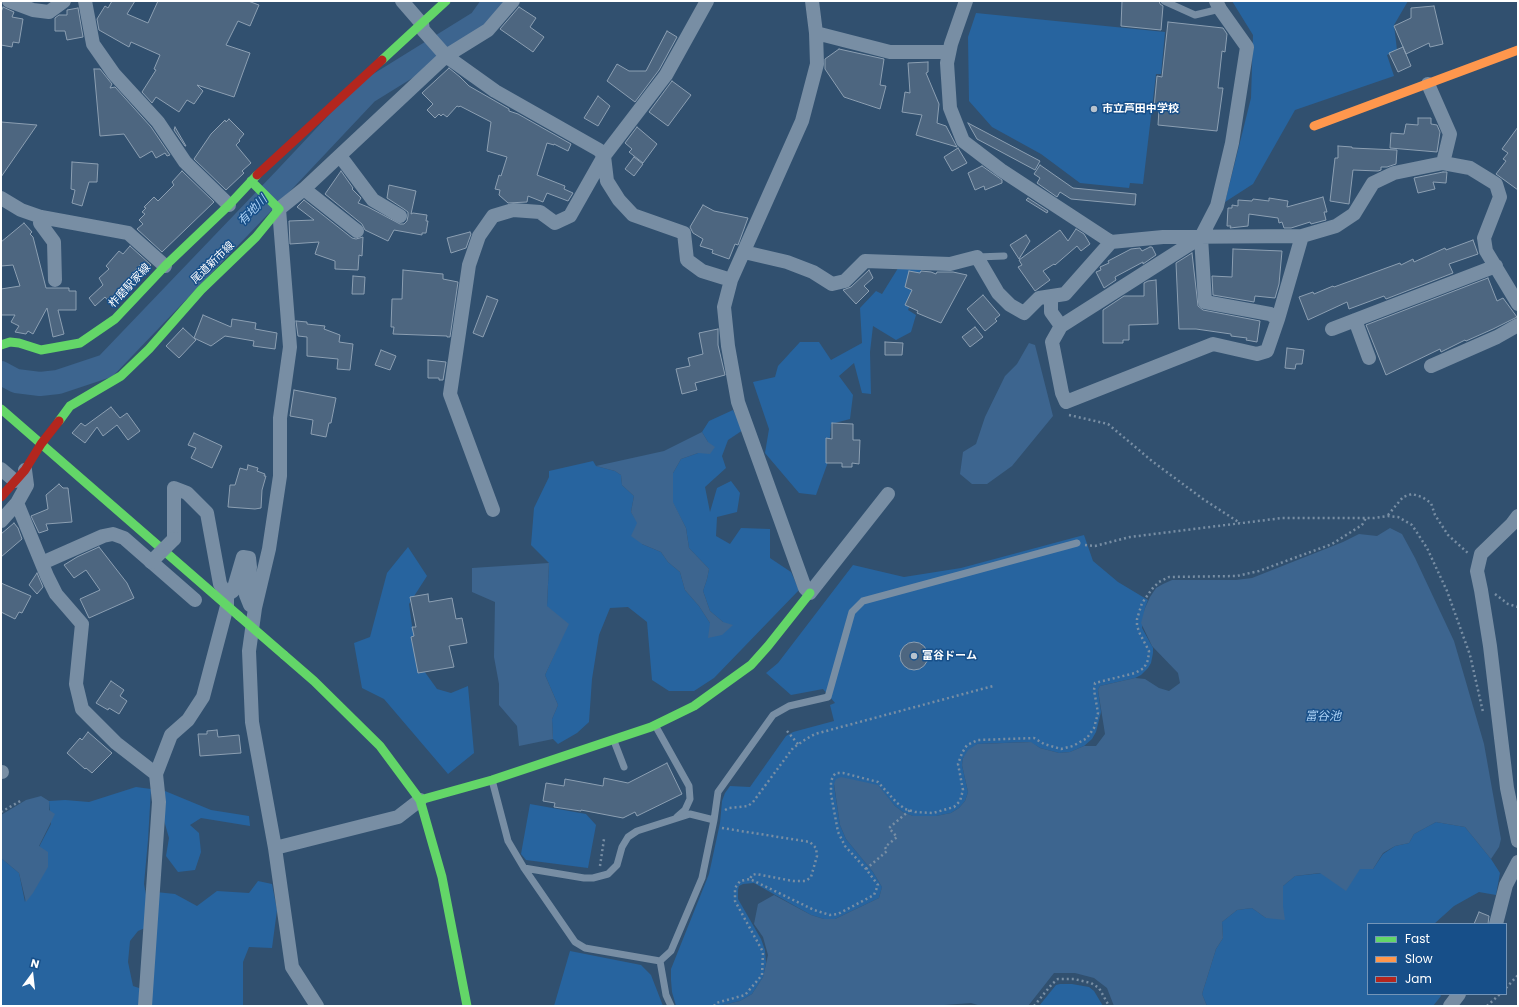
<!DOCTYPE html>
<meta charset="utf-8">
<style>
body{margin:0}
#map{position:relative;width:1519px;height:1007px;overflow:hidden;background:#31506f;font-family:Poppins,sans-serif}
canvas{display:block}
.frame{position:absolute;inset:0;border:2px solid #fff;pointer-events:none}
.legend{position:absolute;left:1367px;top:923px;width:140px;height:72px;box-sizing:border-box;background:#174f89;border:1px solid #7495b8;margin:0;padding:5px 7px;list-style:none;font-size:12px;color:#fff}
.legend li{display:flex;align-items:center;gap:8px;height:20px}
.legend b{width:20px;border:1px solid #7495b8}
.north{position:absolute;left:12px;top:955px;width:40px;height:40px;-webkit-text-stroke:3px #174f89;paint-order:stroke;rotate:15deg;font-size:11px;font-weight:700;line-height:16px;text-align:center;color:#fff}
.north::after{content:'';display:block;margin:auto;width:14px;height:18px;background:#fff;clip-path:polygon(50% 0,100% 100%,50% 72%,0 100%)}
</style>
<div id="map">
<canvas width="1519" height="1007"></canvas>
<div class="frame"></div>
<ul class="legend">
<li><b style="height:5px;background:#63d668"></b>Fast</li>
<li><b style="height:5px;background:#ff974d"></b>Slow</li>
<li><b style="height:5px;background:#b3261e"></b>Jam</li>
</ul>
<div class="north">N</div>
</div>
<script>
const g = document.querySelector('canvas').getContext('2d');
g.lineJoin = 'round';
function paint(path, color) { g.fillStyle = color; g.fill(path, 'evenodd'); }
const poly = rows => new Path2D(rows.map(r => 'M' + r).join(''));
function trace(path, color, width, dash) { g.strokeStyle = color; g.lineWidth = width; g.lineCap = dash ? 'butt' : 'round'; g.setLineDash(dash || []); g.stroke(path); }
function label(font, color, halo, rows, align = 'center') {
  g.font = font + ' Poppins,"Noto Sans JP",sans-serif'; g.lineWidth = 3; g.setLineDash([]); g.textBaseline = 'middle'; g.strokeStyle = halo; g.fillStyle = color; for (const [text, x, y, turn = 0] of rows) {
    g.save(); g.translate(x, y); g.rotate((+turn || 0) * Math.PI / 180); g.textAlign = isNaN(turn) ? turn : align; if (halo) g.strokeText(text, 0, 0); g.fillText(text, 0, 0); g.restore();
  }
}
const green = poly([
 [1232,1,1408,1,1394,25,1397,50,1387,55,1394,76,1295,110,1253,184,1225,202,1251,98,1253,35],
 [976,13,1165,32,1161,74,1156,74,1143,184,1130,183,1129,188,1080,183,1041,154,992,127,969,101,968,37],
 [900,265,914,266,922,271,908,310,916,315,911,332,896,340,873,326,870,352,871,394,862,393,854,363,839,376,853,395,850,419,831,424,828,462,816,495,799,493,765,453,769,429,753,382,775,377,778,366,800,342,819,342,831,360,862,343,860,308,876,291,882,294],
 [733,410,743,430,728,440,722,456,726,468,705,487,710,512,717,488,731,481,740,493,737,512,717,517,716,536,730,544,741,528,770,529,770,558,791,572,799,590,714,678,694,691,669,691,652,680,647,622,628,607,610,608,599,635,592,679,589,722,577,733,558,744,553,739,552,719,558,705,545,675,555,653,547,606,549,563,531,545,534,508,549,477,549,471,593,461,596,466,615,471,621,475,622,485,634,496,631,512,638,523,642,544,661,552,668,562,680,572,685,590,699,606,710,623,723,622,710,611,703,591,707,579,709,569,689,548,686,528,673,503,673,473,681,459,698,453,708,442,702,432,709,421],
 [1084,535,1093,561,1118,582,1148,600,1145,608,1142,628,1153,648,1153,653,1151,663,1148,668,1141,675,1135,678,1100,686,1098,690,1101,712,1096,732,1092,739,1084,746,1070,752,1059,753,1040,748,1030,742,977,744,963,758,962,765,968,792,965,801,959,808,951,813,936,816,913,816,903,812,895,806,877,785,834,785,840,825,846,839,873,872,882,887,879,898,835,919,824,919,811,915,754,883,743,884,739,886,738,890,738,899,761,939,765,950,766,963,763,977,752,994,740,1001,718,1006,676,1006,672,992,671,980,671,969,709,874,720,823,722,801,725,793,730,786,750,787,786,736,793,732,834,721,830,705,835,703,823,689,791,695,766,673,778,663,853,565,904,577,961,568],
 [408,547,427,576,409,604,417,661,437,689,451,693,468,686,474,753,448,774,384,699,362,688,354,643,370,637,387,573],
 [136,787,151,789,148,840,144,884,147,900,145,928,138,931,130,941,128,962,133,986,142,989,156,892,175,894,197,906,217,891,249,893,258,881,272,884,277,910,272,948,249,947,243,962,243,1006,1,1006,1,858,19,873,25,902,39,847,51,824,49,801,65,800,89,802],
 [165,791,211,810,249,816,250,826,201,818,190,825,199,833,201,852,195,870,178,872,166,856,169,838,163,817],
 [530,804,586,814,596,825,588,868,526,860,521,854],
 [1436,822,1465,827,1491,859,1500,873,1496,895,1479,892,1454,906,1434,924,1368,924,1368,994,1440,994,1441,996,1433,1006,1207,1006,1202,994,1216,949,1223,938,1222,922,1237,910,1252,908,1266,918,1283,906,1283,886,1295,876,1360,869,1373,869,1383,854,1395,846,1409,843,1414,834],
 [570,951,641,965,651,975,663,1006,554,1006],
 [1060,984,1072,984,1089,987,1094,991,1103,1006,1039,1006,1056,985]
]);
const water = poly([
 [1029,343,1035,345,1053,416,1012,466,987,484,972,484,960,474,963,452,976,444,985,417,1005,376,1017,364],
 [702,432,708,442,715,447,710,454,698,453,681,459,673,473,673,502,686,528,689,548,709,569,707,579,703,591,710,611,723,622,733,625,722,635,708,638,710,623,699,606,685,590,680,572,668,562,661,552,642,544,631,536,637,523,631,512,634,496,622,485,621,475,615,471,596,466,664,451],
 [1390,528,1402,534,1415,558,1454,641,1484,744,1501,839,1499,847,1491,859,1465,827,1436,822,1414,834,1409,843,1395,846,1383,853,1373,869,1360,869,1346,891,1320,873,1295,876,1283,886,1283,906,1285,920,1266,918,1252,908,1237,910,1222,922,1223,938,1216,949,1202,994,1207,1006,1114,1006,1107,988,1094,978,1075,973,1054,973,1028,1006,981,1006,971,1003,931,1006,718,1006,740,1001,752,994,763,977,768,955,763,937,754,924,758,904,774,895,811,915,824,919,835,919,879,898,882,887,873,872,846,839,840,825,834,784,836,779,841,777,878,785,895,806,903,812,913,816,936,816,951,813,959,808,965,801,968,792,962,765,963,758,968,750,977,744,1031,742,1040,748,1059,753,1070,752,1084,746,1096,746,1105,734,1098,690,1100,686,1135,678,1145,679,1159,688,1169,691,1180,683,1178,673,1152,646,1141,623,1145,608,1150,597,1156,588,1163,584,1172,580,1236,580,1252,578,1343,542,1359,534,1377,536],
 [549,563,547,606,569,624,545,675,558,705,552,719,553,739,519,746,517,726,499,705,499,684,494,657,495,602,472,592,472,568],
 [41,796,49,801,49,810,55,814,39,846,48,852,48,867,33,893,26,902,19,873,1,858,1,815,26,800]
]);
const river = poly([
 [1,373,16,381,40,384,58,382,106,366,287,177,367,92,480,22,495,1]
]);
const building = poly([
 [112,1,135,1,127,14,148,23,158,1,248,1,259,5,250,26,238,21,226,45,250,53,234,97,197,85,203,91,194,104,187,100,179,112,156,97,152,103,142,92,156,70,154,69,160,55,131,42,129,47,99,30,97,19,105,6,108,8,112,1],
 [1122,1,1159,1,1160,4,1163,6,1161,30,1121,26,1122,1],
 [1434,6,1443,44,1430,47,1429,43,1406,54,1394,26,1411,18,1411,8,1434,6],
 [3,7,14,12,12,17,23,19,19,43,13,42,12,47,1,45,1,12,3,7],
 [519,7,536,18,530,27,544,37,533,52,500,29,519,7],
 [78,8,83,37,67,40,65,31,55,31,55,18,59,15,67,15,67,10,78,8],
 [1168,22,1223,28,1227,34,1225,52,1222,51,1218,88,1223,88,1217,131,1158,125,1159,109,1154,108,1157,76,1162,77,1168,22],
 [667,31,677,37,659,70,635,102,607,81,617,64,629,71,646,71,667,31],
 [1403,47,1411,66,1398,72,1389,53,1403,47],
 [839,49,884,59,880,85,886,86,880,109,844,97,825,69,825,59,839,49],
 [928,62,928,72,926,73,939,104,937,123,946,126,957,147,916,135,922,115,902,112,905,92,910,93,908,63,928,62],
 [449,68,460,77,469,86,509,109,509,111,518,114,571,144,568,151,554,144,554,145,547,143,537,175,565,186,564,189,573,193,568,201,547,193,543,202,528,196,527,202,508,203,499,195,500,190,495,189,499,175,501,176,507,157,487,151,491,122,460,106,459,107,457,106,447,117,443,114,441,116,439,114,435,118,427,110,433,104,422,93,449,68],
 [94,69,100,69,112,84,110,88,115,87,151,127,170,155,167,156,165,153,156,158,152,151,140,158,124,134,100,136,94,69],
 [672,81,691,95,668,126,649,112,672,81],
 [598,96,610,106,598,126,584,118,598,96],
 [1418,118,1431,118,1431,124,1437,125,1440,132,1437,152,1390,148,1391,133,1404,134,1406,124,1418,125,1418,118],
 [229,119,244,134,239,140,240,141,236,145,251,163,242,171,244,173,226,190,194,159,211,134,225,120,226,122,229,119],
 [1,122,37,125,1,177,1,122],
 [968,123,1040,161,1035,170,977,139,968,123],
 [175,127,186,146,185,146,174,130,175,127],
 [637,127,657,144,643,163,629,152,632,149,625,143,637,127],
 [1518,127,1518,190,1496,174,1506,161,1503,159,1508,153,1502,149,1518,127],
 [1338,146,1352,147,1352,148,1397,150,1396,164,1387,167,1381,167,1381,170,1378,171,1353,170,1349,204,1330,201,1335,158,1338,158,1338,146],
 [958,148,967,163,952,171,944,157,958,148],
 [634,157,643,164,634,176,625,169,634,157],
 [72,162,98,164,97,182,89,182,82,206,72,203,75,190,71,189,72,162],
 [1040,165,1073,188,1136,194,1135,205,1071,199,1060,192,1057,197,1037,183,1040,178,1034,174,1040,165],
 [982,166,1002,180,1002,183,985,190,984,186,975,190,968,173,982,166],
 [182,171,214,202,162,252,137,229,143,224,139,220,145,214,142,212,146,208,144,207,154,197,158,201,174,185,172,182,182,171],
 [341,171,353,188,352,189,361,198,358,203,368,207,400,224,404,224,407,221,408,216,408,212,404,209,387,198,389,185,416,191,411,214,413,213,427,215,426,221,428,221,426,233,422,233,422,235,394,230,388,241,365,230,362,224,325,194,341,171],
 [1443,172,1447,172,1446,183,1433,182,1435,189,1418,193,1414,178,1443,172],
 [1323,197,1327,212,1324,212,1326,220,1311,224,1310,222,1291,228,1284,228,1282,222,1279,223,1278,218,1249,214,1248,226,1230,228,1231,226,1227,226,1228,208,1232,208,1232,205,1238,206,1238,200,1252,201,1253,199,1269,201,1269,198,1288,201,1287,207,1323,197],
 [1028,198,1048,211,1047,213,1026,200,1028,198],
 [304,200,352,238,356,239,363,237,362,256,359,255,358,270,335,269,335,261,315,254,319,242,290,244,289,221,314,220,297,207,304,200],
 [703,205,714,211,748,218,738,245,735,244,729,259,712,253,713,250,700,246,703,239,693,233,690,227,703,205],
 [24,223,32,232,30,234,33,237,46,288,69,288,69,291,76,291,76,310,58,310,64,334,53,337,47,308,33,334,28,331,26,334,15,332,19,326,11,322,15,315,1,315,1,289,20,286,13,265,1,266,1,242,24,223],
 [1076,229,1084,234,1090,244,1081,251,1077,246,1055,265,1054,264,1043,271,1050,280,1035,291,1018,267,1022,265,1019,260,1060,230,1068,241,1076,229],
 [470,232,471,234,466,248,451,253,447,238,470,232],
 [1026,235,1030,241,1019,259,1010,245,1026,235],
 [1473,240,1478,254,1449,264,1453,273,1386,299,1384,296,1349,309,1347,302,1308,320,1299,297,1313,292,1314,294,1333,286,1334,287,1400,263,1401,265,1413,259,1414,262,1445,248,1446,250,1473,240],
 [130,246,151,265,147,269,141,264,123,284,126,288,110,303,105,297,95,306,89,298,103,285,99,278,109,269,106,266,119,251,123,254,130,246],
 [1150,247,1152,247,1156,255,1143,264,1143,262,1115,277,1116,280,1104,288,1096,272,1101,270,1100,267,1109,263,1108,261,1131,249,1140,248,1142,251,1150,247],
 [1233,249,1282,251,1279,284,1275,298,1255,296,1254,302,1213,295,1212,276,1232,277,1233,249],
 [1192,253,1198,306,1203,310,1260,321,1257,342,1246,340,1247,338,1231,336,1231,334,1196,329,1179,329,1176,263,1192,253],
 [403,270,443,274,443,279,458,282,450,337,447,337,447,336,393,334,394,327,391,327,392,299,402,299,403,270],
 [869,270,873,278,864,286,869,291,856,304,843,290,851,287,869,270],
 [909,271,920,273,921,271,931,272,936,274,937,272,953,272,967,275,941,323,917,313,918,311,905,305,912,290,905,287,909,271],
 [353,276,365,277,364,294,352,294,353,276],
 [1488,278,1497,301,1503,298,1517,317,1493,329,1466,341,1465,340,1441,352,1440,349,1386,375,1366,325,1488,278],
 [1156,280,1158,324,1129,325,1129,340,1123,340,1123,343,1103,343,1103,310,1124,296,1144,296,1144,283,1148,281,1156,280],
 [983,295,1000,315,995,319,997,321,985,331,967,309,983,295],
 [487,296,498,300,483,337,473,333,487,296],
 [203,315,231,327,232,319,256,323,255,329,277,333,275,349,253,346,254,341,225,336,211,346,194,338,203,315],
 [296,321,307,322,307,324,325,326,324,329,340,335,339,342,353,344,350,370,337,369,338,359,307,356,307,337,298,336,296,321],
 [975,327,983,337,970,347,962,337,975,327],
 [183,328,196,340,179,358,166,346,183,328],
 [718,329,718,345,725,375,695,383,697,390,682,394,676,369,690,366,688,358,703,354,699,333,718,329],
 [885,342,903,343,902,355,885,355,885,342],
 [1287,348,1304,350,1302,364,1296,364,1295,369,1285,368,1287,348],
 [381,350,396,356,390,370,375,365,381,350],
 [428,360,446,362,443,380,439,380,439,378,428,378,428,360],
 [294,390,336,398,331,423,329,423,326,437,311,434,313,420,290,416,294,390],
 [111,407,120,418,127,413,140,431,128,440,117,425,103,436,97,427,85,443,72,433,81,423,85,426,111,407],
 [832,423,853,424,853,440,860,440,859,464,852,463,852,467,842,467,842,463,826,463,826,438,832,439,832,423],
 [194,433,222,446,212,468,191,458,196,448,188,445,194,433],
 [248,465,258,468,257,471,265,474,264,476,266,476,262,490,261,508,255,509,228,507,230,485,235,485,240,468,247,470,248,465],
 [59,484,63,488,68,488,72,522,46,524,48,530,39,533,31,516,48,509,46,495,59,484],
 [14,523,18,528,22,539,1,557,1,534,14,523],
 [99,547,127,583,134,598,89,618,80,599,100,590,86,570,74,578,64,565,77,557,99,547],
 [37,573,43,587,37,594,29,585,37,573],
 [1,583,31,596,22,613,19,612,15,619,1,612,1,583],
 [428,594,429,602,452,598,456,619,462,618,467,643,449,646,454,667,418,673,411,637,414,636,412,627,416,627,410,597,428,594],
 '900 656a14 14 0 1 1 28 0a14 14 0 1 1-28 0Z',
 [111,681,124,690,120,696,127,701,119,714,109,708,108,710,96,703,111,681],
 [217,730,218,737,239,735,241,753,200,756,198,734,207,734,207,731,217,730],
 [88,732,112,753,92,773,86,768,85,769,67,753,80,738,82,740,88,732],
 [667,763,682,794,637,816,635,812,623,818,581,810,581,811,554,807,555,803,543,801,546,783,564,786,565,779,603,786,604,778,628,783,667,763],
 [1479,912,1489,916,1488,924,1474,924,1479,912]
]);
const path = poly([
 [1069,415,1108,424,1152,461,1203,499,1240,523],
 [1388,515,1403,497,1412,494,1422,497,1431,503,1435,515,1448,535,1469,554],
 [1085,545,1095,546,1130,537,1282,518,1374,518,1388,516,1398,517,1412,525,1427,548,1447,591,1470,655,1483,712],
 [1495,594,1508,604,1518,607],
 [787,731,798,744],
 [725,810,729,808,748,806,753,802,793,748,806,739,815,734,993,686],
 [1,812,22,800],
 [722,828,810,842,816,848,817,856,811,877,806,881,793,881,756,874,752,875,750,879],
 [600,866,604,839],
 [866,869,887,851,885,847,897,837,889,828,910,810],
 [1506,988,1518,975],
 [714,1006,716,1003,745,995,762,975,763,952,735,901,735,888,740,881,750,879,814,910,830,915,838,914,874,895,878,885,866,869,845,846,838,832,831,794,831,782,833,776,836,773,843,773,878,782,897,803,905,809,915,812,933,813,954,807,960,801,963,790,958,764,962,753,967,745,978,740,1034,738,1044,744,1061,749,1073,746,1087,738,1094,728,1098,713,1094,690,1095,683,1135,673,1144,668,1148,660,1149,651,1140,634,1137,626,1137,619,1142,603,1152,589,1159,582,1169,577,1237,576,1259,571,1332,544,1362,525,1366,518],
 [1034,1006,1052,984,1058,979,1074,979,1091,983,1099,988,1109,1006],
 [1487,1006,1500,994]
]);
const lane = poly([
 [1164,1,1195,15,1220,9],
 [977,257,1004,256],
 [655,725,689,786,690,799,685,810,677,817],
 [614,741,624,767],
 [492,780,508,841,524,868,575,942,585,948,660,961],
 [524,868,584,878,593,878,608,874,617,865,622,847,628,837,637,831,690,814,714,820],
 [660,961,671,951,702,878,714,820,718,792,773,715,789,706,828,697,852,612,863,601,1077,543],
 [660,961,666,995,671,1006]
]);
const street = poly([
 [9,1,33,10,49,12,64,1],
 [85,1,93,44,114,74,158,122,185,162,229,205],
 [402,1,422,24,423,30,446,56,495,91,599,150,604,156,607,181,619,200,633,215,684,233,687,260,702,271,731,280],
 [812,1,816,33,817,64,802,121,731,280,724,307,728,346,738,402,805,588,810,593,888,494],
 [966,1,951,44,947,63,950,108,963,141,1001,170,1111,242,1163,237,1302,236,1336,226,1354,214,1373,183,1394,173,1443,163,1470,168,1496,184,1500,197,1484,238,1486,251,1518,304],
 [1216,1,1220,9,1247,47,1232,143,1217,206,1201,237,1061,326,1052,342,1062,393,1066,402,1213,344,1257,354,1267,351,1278,319,1302,236],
 [816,33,890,52,949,52],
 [1428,84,1450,134,1443,163],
 [340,156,373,200,400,216],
 [304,189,357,231],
 [1,198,21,210,41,217,128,233,165,266],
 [41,217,40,223,54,242,55,280],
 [1201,237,1205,302,1270,314,1278,319],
 [744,252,787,262,813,272,832,284,845,281,865,261,950,264,977,257,998,293,1010,305,1024,313,1039,298,1065,294,1111,242],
 [1051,296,1051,312,1061,326],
 [1355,320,1369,358],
 [1332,329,1496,266],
 [1431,366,1497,337,1518,325],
 [1,469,15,481],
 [17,503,47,576,56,594,82,624,76,684,82,709,116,743,156,774],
 [493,510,450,394,469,265,479,236,493,216,513,210,540,212,555,223,570,216,604,156,666,75,707,1],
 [1518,516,1512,524,1481,554,1477,571,1481,590,1490,646,1507,788,1518,841],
 [1,521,17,503,27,485,25,470],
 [42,563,103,536,113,534,124,538,195,600],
 [227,595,233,591,243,557,249,558,250,567,246,595,250,605,255,608],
 [1,772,2,772],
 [275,848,398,817,420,800],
 [1496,924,1506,885,1518,862],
 [145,1006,159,802,156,774,171,735,188,720,203,697,227,606,227,595,220,584,207,513,187,493,174,488,174,539],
 [317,1006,292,967,275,848,252,722,249,651,255,608,269,549,280,476,280,418,290,347,279,209,304,189,446,56,488,30,513,1],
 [1450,1006,1459,994]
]);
const fast = poly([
 [382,60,446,1],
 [1,345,10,342,19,343,41,350,80,343,115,319,165,266,229,205,257,175],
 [1,409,239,616],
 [59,421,70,406,121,376,149,349,201,290,256,237,279,209,251,181],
 [284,655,314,681,380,746,420,800,442,877,467,1006],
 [420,800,492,780,651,727,694,706,751,665,768,646,810,593]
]);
const slow = poly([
 [1314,126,1518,50]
]);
const jam = poly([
 [257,175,382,60],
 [1,497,25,470,41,444,59,421]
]);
const streetBridge = poly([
 [151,562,174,539]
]);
const fastBridge = poly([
 [239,616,284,655]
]);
const markers = [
 [1094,109,4,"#b7c2cd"],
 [914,656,4,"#b7c2cd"]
];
const poiNames = [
 ["市立芦田中学校",1102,109],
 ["富谷ドーム",922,656]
];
const streetNames = [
 ["尾道新市線",213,263,-44],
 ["柞磨駅家線",130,286,-47]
];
const waterNames = [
 ["有地川",253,211,-46],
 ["富谷池",1323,717]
];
paint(green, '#27649f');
paint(water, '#3d658f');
trace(river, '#3d658f', 24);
paint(building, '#4d6680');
trace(building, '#8c9fb2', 1);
trace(path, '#788ea4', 2.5, [2, 3]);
trace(lane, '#788ea4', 7);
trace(street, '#788ea4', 14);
trace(fast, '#63d668', 9);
trace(slow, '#ff974d', 9);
trace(jam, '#b3261e', 9);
trace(streetBridge, '#788ea4', 14);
trace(fastBridge, '#63d668', 9);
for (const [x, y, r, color] of markers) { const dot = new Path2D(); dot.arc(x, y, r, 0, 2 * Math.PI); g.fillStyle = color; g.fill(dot); trace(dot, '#174f89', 1.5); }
label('bold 11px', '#fff', '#174f89', poiNames, 'left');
label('11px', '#fff', '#174f89', streetNames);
label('italic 12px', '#abd1f5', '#174f89', waterNames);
</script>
